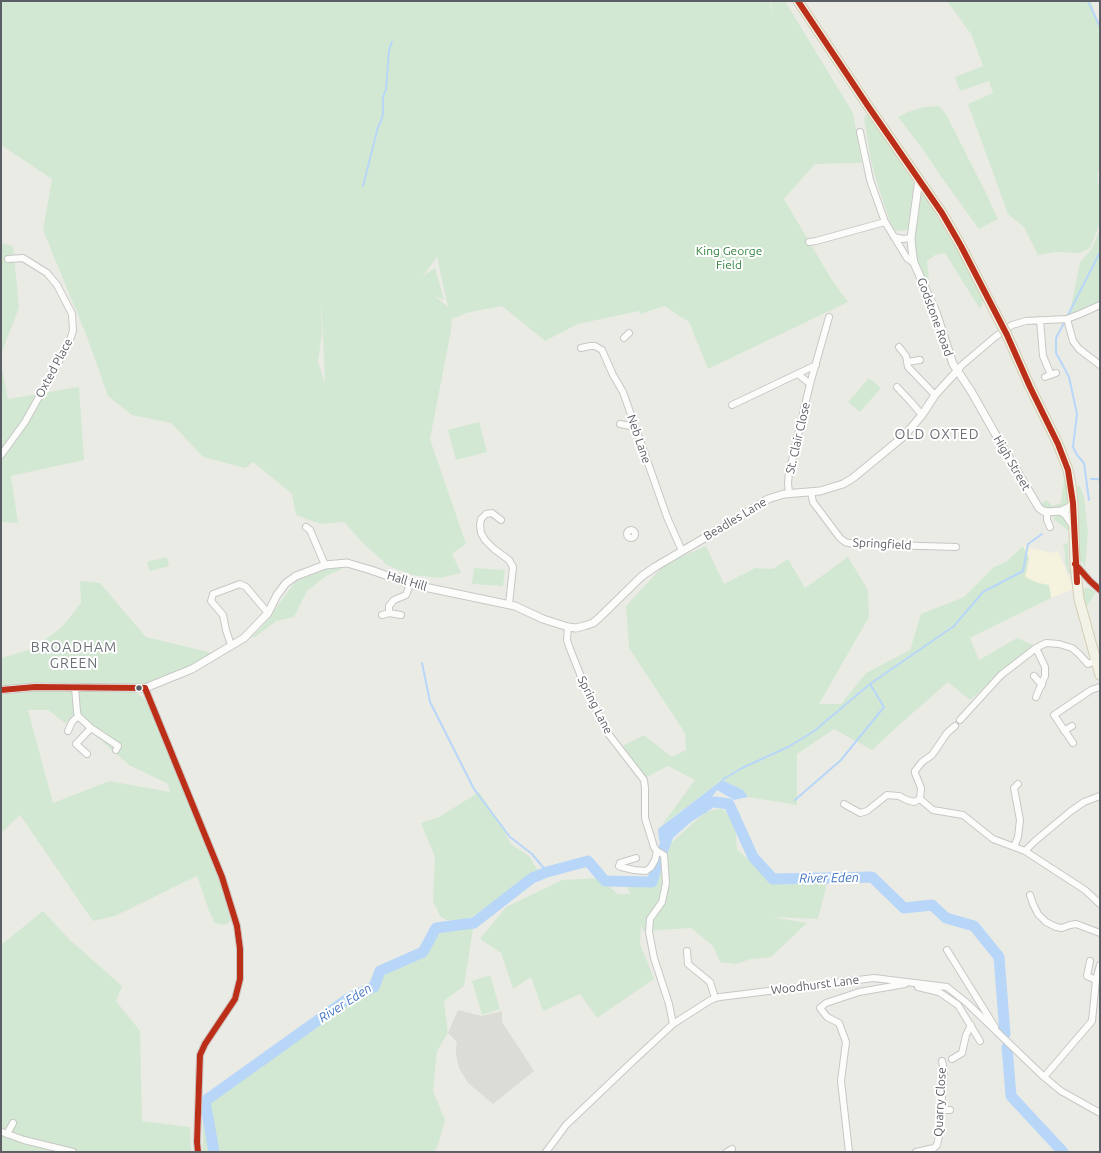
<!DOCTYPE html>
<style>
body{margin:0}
#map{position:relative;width:1101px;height:1153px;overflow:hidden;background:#ebebe6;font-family:Ubuntu,sans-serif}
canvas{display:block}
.frame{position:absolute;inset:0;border:2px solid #5b5e64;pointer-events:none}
</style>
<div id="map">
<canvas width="1101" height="1153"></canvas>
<div class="frame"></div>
</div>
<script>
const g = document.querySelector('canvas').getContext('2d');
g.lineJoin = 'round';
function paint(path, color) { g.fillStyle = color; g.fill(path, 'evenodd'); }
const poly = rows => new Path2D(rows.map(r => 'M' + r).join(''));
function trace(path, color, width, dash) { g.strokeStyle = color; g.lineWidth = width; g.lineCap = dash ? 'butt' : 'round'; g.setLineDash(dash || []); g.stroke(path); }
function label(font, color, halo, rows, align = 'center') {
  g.font = font + ' Ubuntu,sans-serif'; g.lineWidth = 4; g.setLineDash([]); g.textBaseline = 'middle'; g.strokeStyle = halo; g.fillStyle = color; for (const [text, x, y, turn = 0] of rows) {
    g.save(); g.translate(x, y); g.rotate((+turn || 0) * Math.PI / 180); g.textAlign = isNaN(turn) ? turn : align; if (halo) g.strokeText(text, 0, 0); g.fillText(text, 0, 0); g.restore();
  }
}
const commercial = poly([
 [1023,546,1051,553,1058,551,1073,589,1051,598,1049,585,1038,583,1024,577,1029,558]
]);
const industrial = poly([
 [458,1010,482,1016,502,1011,502,1022,534,1071,493,1104,468,1083,459,1068,456,1054,456,1047,457,1042,448,1033]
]);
const green = poly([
 [1,1,770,1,772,16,771,1,785,1,853,113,862,163,815,164,784,199,832,280,848,302,708,369,689,322,664,306,641,314,639,311,578,324,545,341,502,306,466,313,453,319,452,316,451,331,430,439,466,544,452,554,461,573,440,578,412,575,387,565,362,542,344,522,320,524,296,515,292,494,253,462,245,468,203,457,171,423,132,415,108,396,87,337,43,230,52,179,1,145],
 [437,257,448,307,435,296,444,300,435,268,423,276],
 [321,304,322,315,325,383,318,362,322,333],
 [947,1,1091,1,1097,22,1100,23,1100,167,1098,173,1098,184,1100,190,1100,223,1090,248,1079,253,1056,252,1038,255,1024,227,1008,214,968,104,993,93,989,81,960,91,955,77,983,66,971,34],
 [939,106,946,114,985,191,998,219,979,229,942,178,924,151,898,117,908,112,924,107],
 [867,113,910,173,914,184,908,230,893,231,878,186,871,161,864,118],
 [922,192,963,258,985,297,980,309,945,253,935,255,927,261,929,280,926,281,923,274,922,275,917,258,915,247,915,232],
 [1100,229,1100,301,1069,317,1080,262,1091,250],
 [1,243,13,246,19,308,1,354],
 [1,364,8,399,79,387,84,460,11,476,18,523,1,522],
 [869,378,881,388,860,412,848,402],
 [479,422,487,452,456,460,448,430],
 [1064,479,1066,479,1069,502,1066,506,1063,508,1043,508,1040,504,1047,500,1052,506,1061,503],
 [1077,486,1080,486,1084,497,1088,533,1085,567,1079,558,1079,508],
 [1053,515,1059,515,1064,516,1070,526,1069,531,1054,520],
 [1068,542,1069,568,1072,573,1069,574,1065,562,1065,553,1063,545],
 [706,546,724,584,755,568,773,569,788,559,805,588,848,557,868,590,869,617,819,704,841,704,866,673,910,650,921,614,964,597,994,567,1006,562,1023,546,1029,558,1025,577,1038,583,1049,585,1051,598,970,638,979,660,1017,638,1033,645,970,700,948,682,898,726,872,750,834,729,797,754,797,805,748,797,743,790,722,780,661,826,695,780,668,766,645,778,623,746,644,735,672,757,686,750,685,733,629,648,626,606,665,564],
 [167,557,169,566,150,571,147,562],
 [342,565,342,569,326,576,307,591,294,617,276,621,255,637,251,637,262,627,295,582,318,569],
 [474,568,505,570,503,586,472,584],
 [80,581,100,583,146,637,217,654,145,688,141,681,142,684,134,685,134,692,143,697,148,704,206,844,227,900,231,915,231,920,229,923,223,925,215,923,209,911,197,876,115,916,93,921,20,815,1,833,1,694,24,692,23,686,1,687,1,658,32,649,61,628,81,603],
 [28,710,48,710,65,723,74,717,129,765,168,784,170,792,109,781,53,803],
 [1085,588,1089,588,1096,592,1086,608,1083,591],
 [479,792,502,826,511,844,529,856,538,871,519,881,507,892,472,917,462,921,446,920,440,916,433,901,435,857,421,823,439,817],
 [722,808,735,821,737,849,765,875,827,883,818,919,772,917,807,923,771,957,751,959,736,964,720,962,713,946,691,928,643,931,641,923,640,944,654,979,597,1018,580,994,543,1011,531,977,513,989,501,953,480,939,506,907,562,880,599,878,618,894,631,894,625,885,648,885,658,860,668,862,667,847,705,812],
 [43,911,70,940,122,986,116,1001,140,1031,142,1121,190,1127,191,1152,1,1152,1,945],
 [474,923,464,986,444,1001,448,1033,437,1051,433,1091,445,1120,438,1145,434,1152,203,1152,203,1121,205,1101,349,998,374,987,380,971,422,952,436,928],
 [490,975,500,1009,482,1015,472,981]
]);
const water = poly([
 [722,780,743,790,748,797,734,800,717,790,712,797,723,799,729,804,719,804,691,822,673,838,665,848,659,840,658,829]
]);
const stream = poly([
 [1088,1,1100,27],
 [363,186,378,127,381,121,383,114,383,97,386,89,389,50,392,42],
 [1067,317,1100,252],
 [1065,321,1056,338,1056,353,1069,377,1077,414,1073,447,1077,455,1084,463,1089,500],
 [1091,479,1098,479,1100,481],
 [422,663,430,702,474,789,510,837,532,854,547,872],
 [722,780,742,768,788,747,813,732,870,684,954,626,983,592,1023,571,1028,544,1042,534],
 [795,800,841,760,884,707,870,684]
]);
const river = poly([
 [715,802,729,804,753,857,773,879,872,877,904,908,932,905,946,918,974,926,999,957,1005,1034],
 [663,850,669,833],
 [1007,1047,1011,1096,1063,1152],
 [214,1152,205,1101,349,998,374,987,380,971,423,952,436,928,474,923,532,878,547,872,588,861,605,881,652,882,659,857]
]);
const minor = poly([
 [860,132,870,180,885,222,907,258,914,263],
 [894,237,903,239,911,238],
 [809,242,816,241,885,222],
 [1067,319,1073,341,1079,349,1100,365],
 [1040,320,1043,356,1051,375],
 [624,338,629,333],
 [899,347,906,356,908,367,935,395],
 [581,348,590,346,595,346,602,350,613,375,623,392,667,517,682,551],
 [907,362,920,360],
 [957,371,962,365,995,337,1012,325,1026,321,1067,319,1080,314,1100,305],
 [798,374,810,384],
 [1045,377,1056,373],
 [897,387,911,402,922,415],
 [732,405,816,365],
 [620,424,635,427],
 [1,455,25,422,68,345,73,331,72,314,57,285,47,273,23,258,8,259],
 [811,492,813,502,840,538,845,542,853,544,956,547],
 [789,493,788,483,789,473,810,384,829,317],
 [1047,512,1047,520,1050,527],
 [501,520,492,513,486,514,481,519,480,525,481,533,485,540,494,549,509,560,513,567,509,604],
 [306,527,310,530,325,565],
 '627 534a4 4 0 1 1 8 0a4 4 0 1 1-8 0Z',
 [1075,564,1090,581,1100,590],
 [389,613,389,606,394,600,406,595,410,584],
 [382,615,389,613,401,615],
 [568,627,567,640,570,649,582,679,607,732,644,780,645,788,645,818,654,847,657,851,664,855,666,883,662,902,650,919,649,932,654,958,669,1004,673,1024],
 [231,645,226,630,223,615,211,601,213,594,240,584,246,587,268,613],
 [1036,648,1045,667,1045,676,1036,697],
 [1034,676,1042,685],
 [75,687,77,712,78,716,91,728,118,746,116,750],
 [145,688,222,877,237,926,240,949,240,979,235,999,205,1044,200,1055,197,1142,198,1152],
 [960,720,1001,675,1036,648,1046,643,1059,644,1072,648,1079,654,1088,664,1095,661],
 [68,731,72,722,78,716],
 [1064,731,1072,726],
 [1073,743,1054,715,1091,690,1100,687],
 [87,754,76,744,91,728],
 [920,799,933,810,963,815,993,839,1025,851,1085,890,1100,904],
 [920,799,921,788,915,773,915,771,922,762,932,755,947,733,955,726],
 [844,804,860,813,867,811,887,795,899,796,907,800,914,802,920,799],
 [1014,847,1018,837,1020,820,1014,788,1018,784],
 [1025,851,1035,841,1071,811,1084,802,1100,796],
 [636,858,620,863,619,866,621,867,634,870,646,871,651,867,655,860,657,851],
 [1030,895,1033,904,1038,914,1046,922,1056,927,1062,928,1070,925,1076,924,1100,933],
 [947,950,995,1027],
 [687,951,688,964,710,982,715,998],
 [1090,961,1087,976,1096,980],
 [918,987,939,992,958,1005,980,1041],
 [952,1059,962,1053,966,1035,971,1025],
 [1044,1077,1092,1021,1096,980,1100,965],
 [941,1110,950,1110],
 [2,1132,24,1140,73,1152],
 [7,1134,13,1123],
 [546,1152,566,1125,632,1062,673,1024,709,1001,715,998,720,997,874,978,947,987,967,1003,1044,1077,1061,1091,1100,1113],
 [727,1152,732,1149],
 [849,1152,841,1081,846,1042,839,1023,827,1017,820,1008,826,1003,859,992,905,984],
 [916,1152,934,1148,937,1145,939,1136,944,1070,942,1061]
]);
const tertiary = poly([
 [919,179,911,238,912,250,914,263,936,312,953,364,971,391,1001,444,1039,508,1043,511,1047,512,1061,511,1070,507,1073,503],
 [1061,511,1066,515,1074,527],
 [1,690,35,687,145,688,192,669,244,638,268,613,277,595,286,583,296,576,325,565,347,563,371,570,410,584,515,606,543,619,568,627,576,628,584,626,593,623,599,618,642,576,655,567,735,520,768,499,784,494,820,491,843,484,853,478,904,436,922,415,935,395,957,371]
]);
const primary = poly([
 [798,1,868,106,942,213,961,246,1002,326],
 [1007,335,1030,387,1058,444,1068,470,1071,485,1073,503,1075,564,1079,599,1100,675]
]);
const primaryBridge = poly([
 [1002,326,1007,335]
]);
const bus1 = poly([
 [798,1,868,106,942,213,961,246,1007,335,1030,387,1058,444,1068,470,1073,503,1077,582],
 [1075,564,1090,581,1100,590],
 [145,688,222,877,237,926,240,949,240,979,235,999,205,1044,200,1055,197,1142,198,1152],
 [1,690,35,687,145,688]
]);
const markers = [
 [139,688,3.5,"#5b5e64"]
];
const parkNames = [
 ["King George",729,251],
 ["Field",729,265]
];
const streetNames = [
 ["Godstone Road",935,317,70],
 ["Oxted Place",54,368,-62],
 ["St. Clair Close",798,438,-77],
 ["Neb Lane",639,439,71],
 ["High Street",1012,463,60],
 ["Beadles Lane",735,519,-31],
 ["Springfield",882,544,3],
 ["Hall Hill",407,581,17],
 ["Spring Lane",595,705,63],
 ["Woodhurst Lane",815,985,-7],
 ["Quarry Close",940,1102,-87]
];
const waterNames = [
 ["River Eden",829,878,-1],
 ["River Eden",345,1003,-33]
];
const quarterNames = [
 ["OLD OXTED",937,434],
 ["BROADHAM",74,647],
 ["GREEN",74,663]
];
paint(commercial, '#f5f3de');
paint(industrial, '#dcdcd7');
paint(green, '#d3e8d2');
paint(water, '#b8d7f8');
trace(stream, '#b8d7f8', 2);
trace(river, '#b8d7f8', 11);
trace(minor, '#c7c8c6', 8);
trace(tertiary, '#c7c8c6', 9);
trace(primary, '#d3ceb3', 11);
trace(minor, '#fcfcfb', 6);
trace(tertiary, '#fcfcfb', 7);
trace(primary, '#f3f2e7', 9);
trace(primaryBridge, '#d3ceb3', 11, []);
trace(primaryBridge, '#f3f2e7', 9);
trace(bus1, '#bb2e18', 6);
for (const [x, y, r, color] of markers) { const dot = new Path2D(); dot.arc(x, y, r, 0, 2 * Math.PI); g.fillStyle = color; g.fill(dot); trace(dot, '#fff', 1.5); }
label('12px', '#33833e', '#fff', parkNames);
label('12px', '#5b5e64', '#fff', streetNames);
label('italic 13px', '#4276c4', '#fff', waterNames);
g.letterSpacing = '1px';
label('14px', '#6c7076', '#fff', quarterNames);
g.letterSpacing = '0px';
</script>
